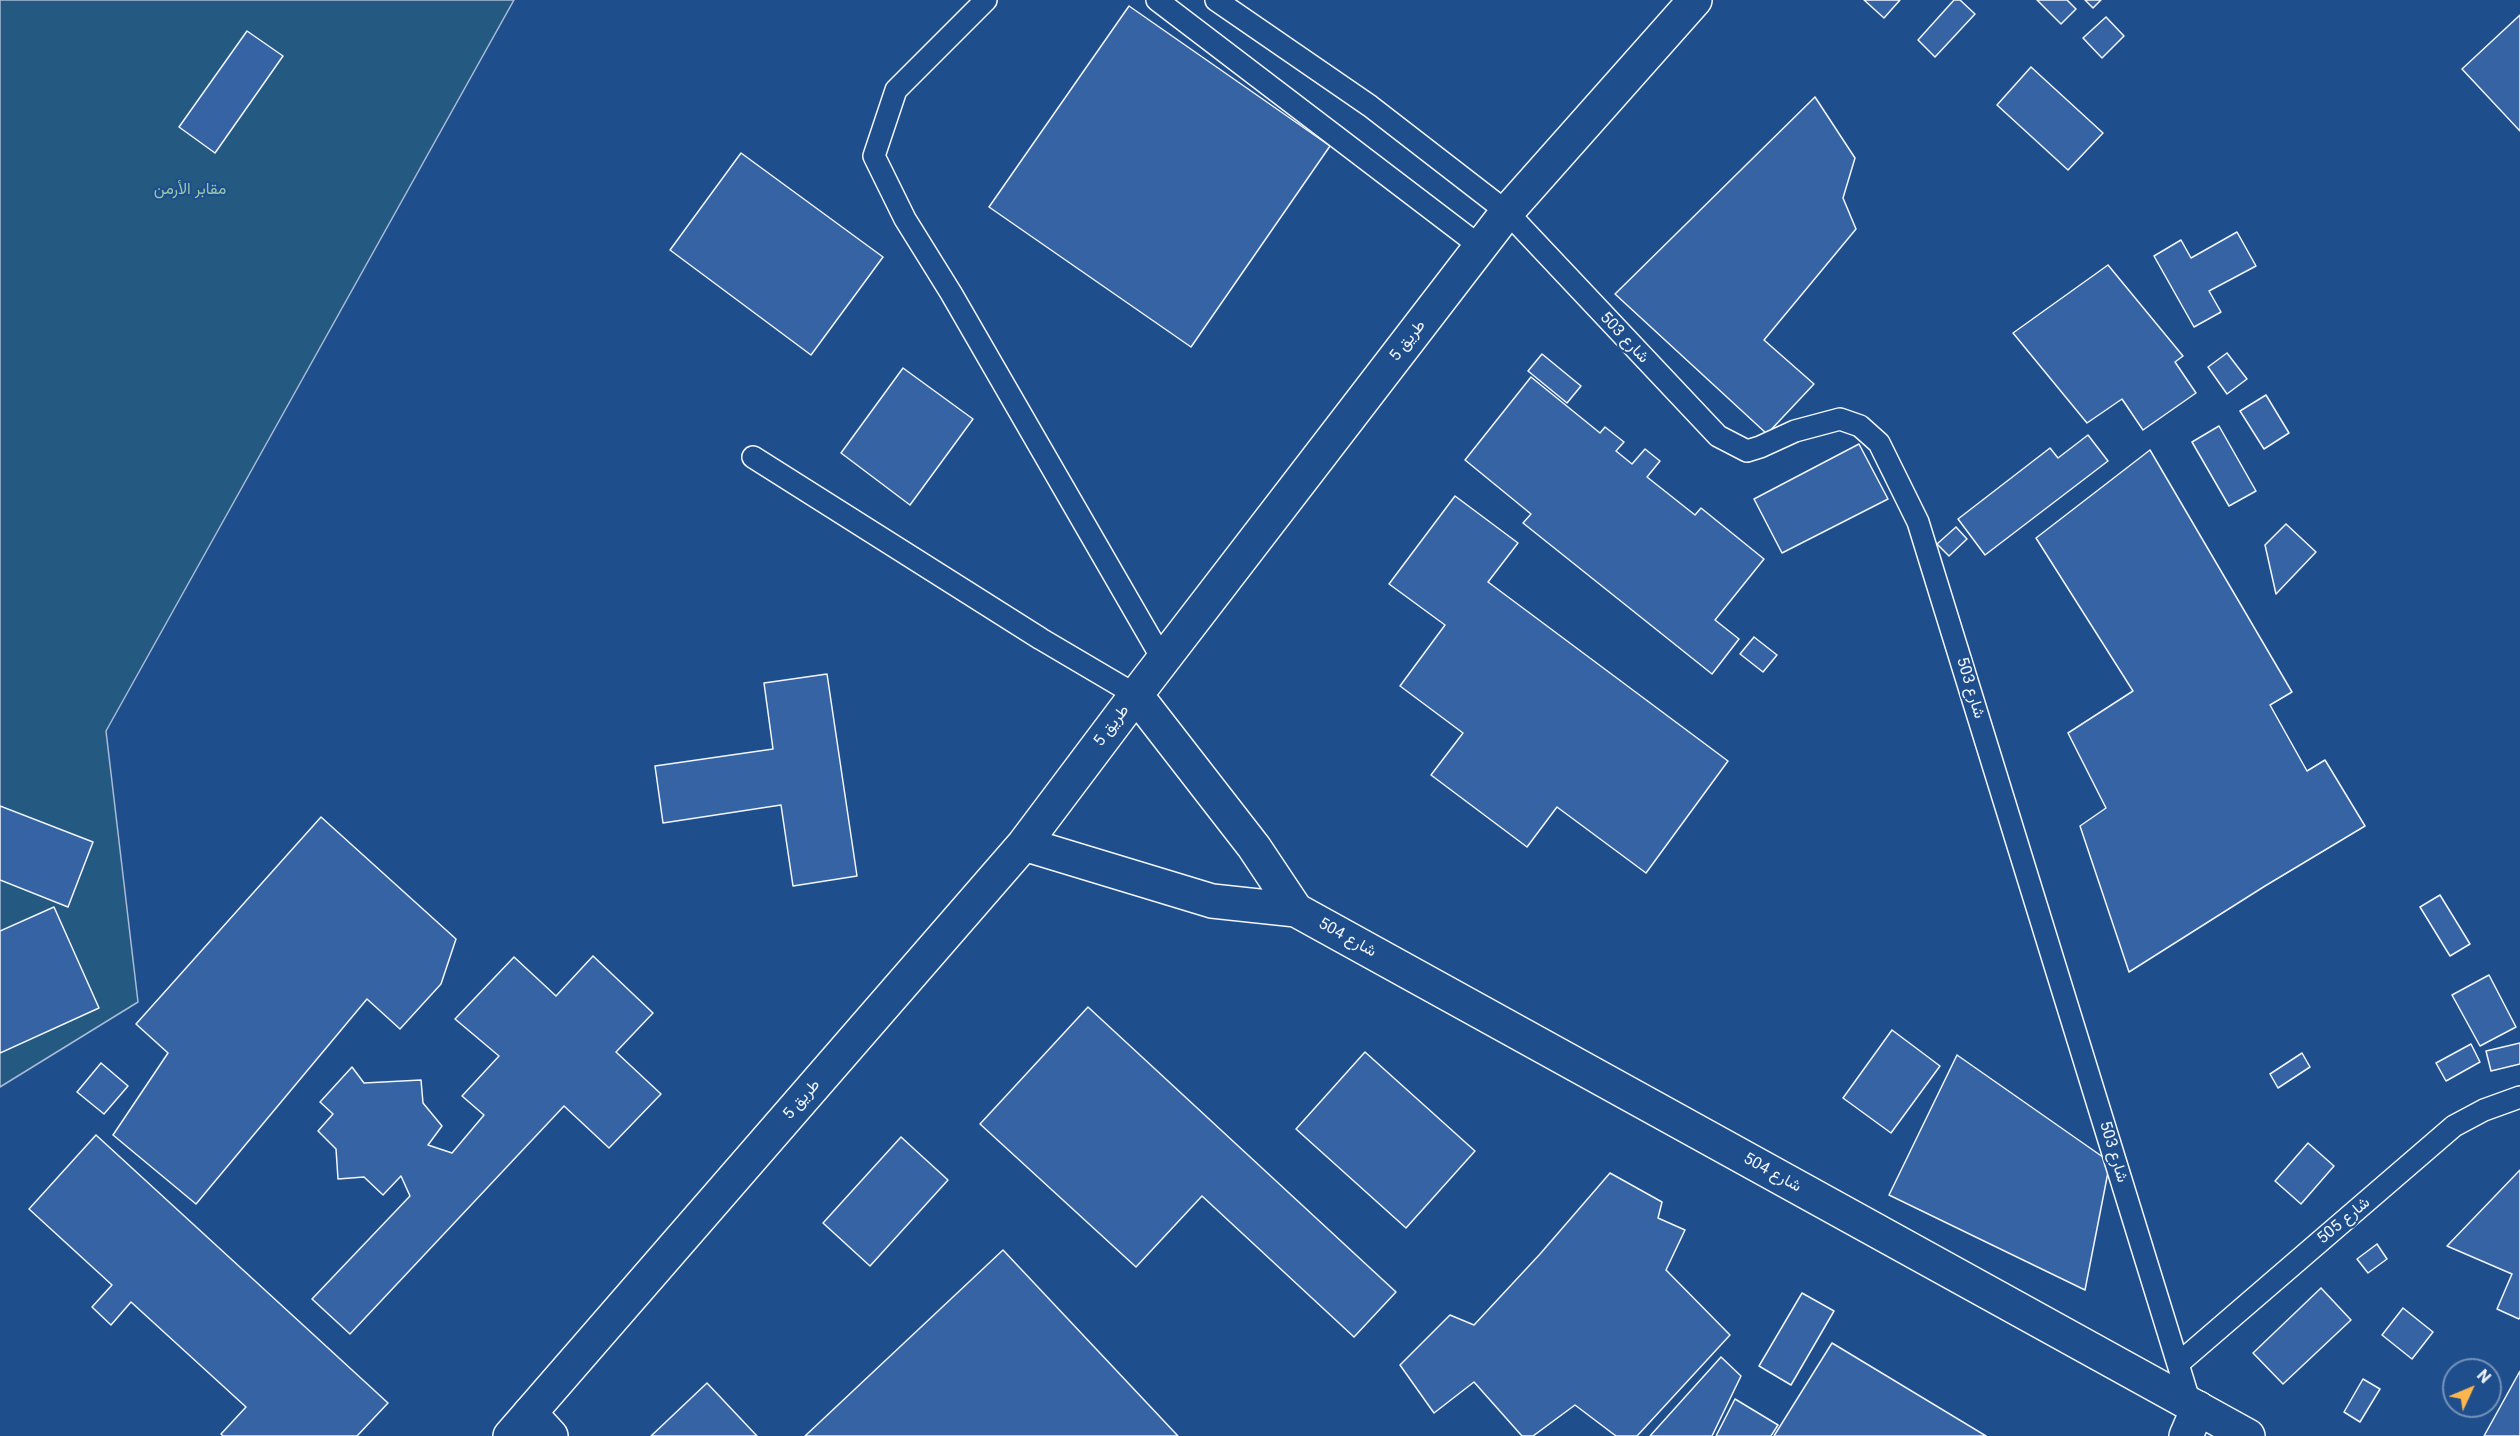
<!DOCTYPE html>
<meta charset="utf-8">
<style>
body{margin:0}
#map{position:relative;width:2520px;height:1436px;overflow:hidden;background:#1f4e8c;font-family:Roboto,sans-serif}
canvas{display:block}
.north{position:absolute;left:2442px;top:1358px;width:60px;height:60px;box-sizing:border-box;background:#1f4e8c;border:2px solid #7391ba;border-radius:50%;rotate:46deg;font-size:16px;font-weight:700;line-height:24px;text-align:center;color:#f2f6ff}
.north::after{content:'';display:block;margin:auto;width:21px;height:27px;background:#ffb74d;clip-path:polygon(50% 0,100% 100%,50% 72%,0 100%)}
</style>
<div id="map">
<canvas width="2520" height="1436"></canvas>
<div class="north">N</div>
</div>
<script>
const g = document.querySelector('canvas').getContext('2d');
g.lineJoin = 'round';
function paint(path, color) { g.fillStyle = color; g.fill(path, 'evenodd'); }
const poly = rows => new Path2D(rows.map(r => 'M' + r).join(''));
function trace(path, color, width, dash) { g.strokeStyle = color; g.lineWidth = width; g.lineCap = dash ? 'butt' : 'round'; g.setLineDash(dash || []); g.stroke(path); }
function label(font, color, halo, rows, align = 'center') {
  g.font = font + ' Roboto,Vazirmatn,sans-serif'; g.lineWidth = 4.5; g.setLineDash([]); g.textBaseline = 'middle'; g.strokeStyle = halo; g.fillStyle = color; for (const [text, x, y, turn = 0] of rows) {
    g.save(); g.translate(x, y); g.rotate((+turn || 0) * Math.PI / 180); g.textAlign = isNaN(turn) ? turn : align; if (halo) g.strokeText(text, 0, 0); g.fillText(text, 0, 0); g.restore();
  }
}
const green = poly([
 [0,0,514,0,106,731,138,1002,0,1087,0,0]
]);
const building = poly([
 [1864,0,1900,0,1884,18,1864,0],
 [1954,0,1960,0,1975,14,1935,57,1918,40,1954,0],
 [2037,0,2067,0,2076,9,2061,24,2037,0],
 [2085,0,2101,0,2093,8,2085,0],
 [1129,6,1330,146,1191,347,989,207,1129,6],
 [2520,15,2520,131,2462,69,2520,15],
 [2106,17,2124,36,2102,58,2083,38,2106,17],
 [247,31,283,56,215,153,179,127,247,31],
 [2031,67,2103,133,2068,170,1997,105,2031,67],
 [1815,97,1855,158,1843,198,1856,229,1764,340,1814,384,1767,434,1615,294,1815,97],
 [741,153,883,257,811,355,670,250,741,153],
 [2237,232,2256,266,2209,291,2221,312,2194,327,2154,256,2181,240,2191,258,2237,232],
 [2108,265,2183,356,2175,362,2196,393,2143,430,2122,399,2087,423,2013,333,2108,265],
 [2227,353,2247,379,2227,394,2208,367,2227,353],
 [1542,354,1581,386,1567,403,1528,371,1542,354],
 [903,368,973,419,910,505,841,453,903,368],
 [1531,377,1600,433,1605,427,1624,442,1616,451,1632,464,1645,449,1660,461,1647,477,1695,515,1701,508,1764,559,1715,620,1739,639,1712,674,1523,523,1531,514,1465,460,1531,377],
 [2266,395,2289,433,2264,449,2240,411,2266,395],
 [2219,426,2256,491,2229,506,2192,442,2219,426],
 [2088,435,2108,461,1985,555,1958,519,2050,448,2058,458,2088,435],
 [1859,444,1888,499,1782,553,1754,499,1859,444],
 [2150,450,2292,692,2270,705,2307,771,2325,760,2365,826,2265,886,2129,972,2080,826,2106,808,2068,733,2133,691,2036,538,2150,450],
 [1455,496,1518,543,1488,582,1728,761,1646,873,1557,807,1527,847,1431,775,1463,733,1400,686,1445,625,1389,584,1455,496],
 [2286,524,2316,552,2276,594,2265,545,2286,524],
 [1956,527,1967,539,1949,556,1937,544,1956,527],
 [1754,637,1777,655,1763,672,1740,654,1754,637],
 [827,674,857,876,793,886,781,805,663,823,655,766,773,749,764,683,827,674],
 [0,806,93,842,68,907,0,880,0,806],
 [321,817,456,939,441,984,400,1029,367,999,196,1204,113,1135,168,1053,136,1024,321,817],
 [2440,895,2470,944,2450,956,2420,907,2440,895],
 [54,907,99,1008,0,1053,0,931,54,907],
 [593,956,653,1013,616,1052,661,1094,609,1148,564,1106,350,1334,312,1299,410,1196,401,1176,383,1195,364,1177,338,1179,336,1149,318,1131,333,1114,320,1102,352,1067,364,1083,421,1080,423,1103,442,1126,428,1145,452,1153,484,1115,462,1096,499,1056,455,1019,514,957,556,996,593,956],
 [2489,975,2516,1027,2480,1046,2452,995,2489,975],
 [1088,1007,1396,1292,1354,1337,1202,1196,1136,1267,980,1124,1088,1007],
 [1892,1030,1940,1066,1891,1133,1843,1098,1892,1030],
 [2520,1043,2520,1064,2491,1071,2486,1051,2520,1043],
 [2471,1044,2480,1062,2446,1081,2436,1063,2471,1044],
 [1365,1052,1475,1151,1406,1228,1296,1129,1365,1052],
 [2302,1053,2310,1067,2278,1088,2270,1074,2302,1053],
 [1957,1055,2110,1162,2085,1290,1889,1195,1957,1055],
 [101,1063,128,1086,104,1114,77,1092,101,1063],
 [96,1135,388,1403,357,1436,223,1436,221,1434,246,1407,131,1302,111,1325,92,1307,112,1285,29,1209,96,1135],
 [901,1137,948,1180,870,1266,823,1223,901,1137],
 [2308,1143,2334,1166,2301,1204,2275,1181,2308,1143],
 [2520,1170,2520,1317,2519,1319,2497,1309,2512,1274,2447,1246,2520,1170],
 [1610,1173,1662,1202,1658,1218,1685,1230,1666,1270,1730,1335,1637,1436,1616,1436,1575,1405,1533,1436,1522,1436,1474,1382,1434,1413,1400,1365,1450,1315,1474,1325,1540,1254,1610,1173],
 [2377,1244,2387,1259,2368,1273,2357,1259,2377,1244],
 [1003,1250,1178,1436,805,1436,1003,1250],
 [2321,1288,2351,1320,2283,1384,2253,1353,2321,1288],
 [1802,1293,1834,1311,1791,1385,1759,1366,1802,1293],
 [2403,1308,2433,1332,2412,1359,2382,1335,2403,1308],
 [1832,1343,1986,1436,1774,1436,1832,1343],
 [1721,1357,1741,1376,1712,1436,1650,1436,1721,1357],
 [2520,1371,2520,1436,2484,1436,2520,1371],
 [2363,1379,2380,1389,2360,1422,2344,1412,2363,1379],
 [707,1383,757,1436,651,1436,707,1383],
 [1735,1399,1778,1425,1771,1436,1716,1436,1735,1399]
]);
const lane = poly([
 [986,0,896,90,874,156,905,219,951,293,1163,660],
 [1157,0,1481,247],
 [1216,0,1370,106,1507,212,1718,436,1747,451,1760,447,1795,431,1840,419,1860,426,1879,443,1918,522,2190,1403],
 [753,457,1041,639,1136,695],
 [2179,1363,2454,1126,2484,1110,2520,1097]
]);
const street = poly([
 [530,1413,551,1436],
 [2186,1436,2198,1408]
]);
const secondary = poly([
 [1136,695,1254,847,1296,910],
 [1024,844,1212,901,1296,910,2248,1436],
 [510,1436,1024,844,1136,695,1507,212,1695,0]
]);
const parkNames = [
 ["مقابر الأرمن",190,190]
];
const streetNames = [
 ["شارع 503",1624,338,47],
 ["طريق 5",1408,341,-52],
 ["شارع 503",1970,688,73],
 ["طريق 5",1112,726,-53],
 ["شارع 504",1347,938,29],
 ["طريق 5",802,1100,-49],
 ["شارع 503",2113,1152,73],
 ["شارع 504",1772,1173,29],
 ["شارع 505",2344,1221,-40]
];
paint(green, '#245a82');
trace(green, '#a8bbd7', 1.5);
paint(building, '#3563a3');
trace(building, '#f2f6ff', 1.5);
trace(lane, '#f2f6ff', 24);
trace(street, '#f2f6ff', 36);
trace(secondary, '#f2f6ff', 36);
trace(lane, '#1f4e8c', 21);
trace(street, '#1f4e8c', 33);
trace(secondary, '#1f4e8c', 33);
label('16px', '#97c8a6', '#1f4e8c', parkNames);
label('16px', '#f2f6ff', '#1f4e8c', streetNames);
</script>
